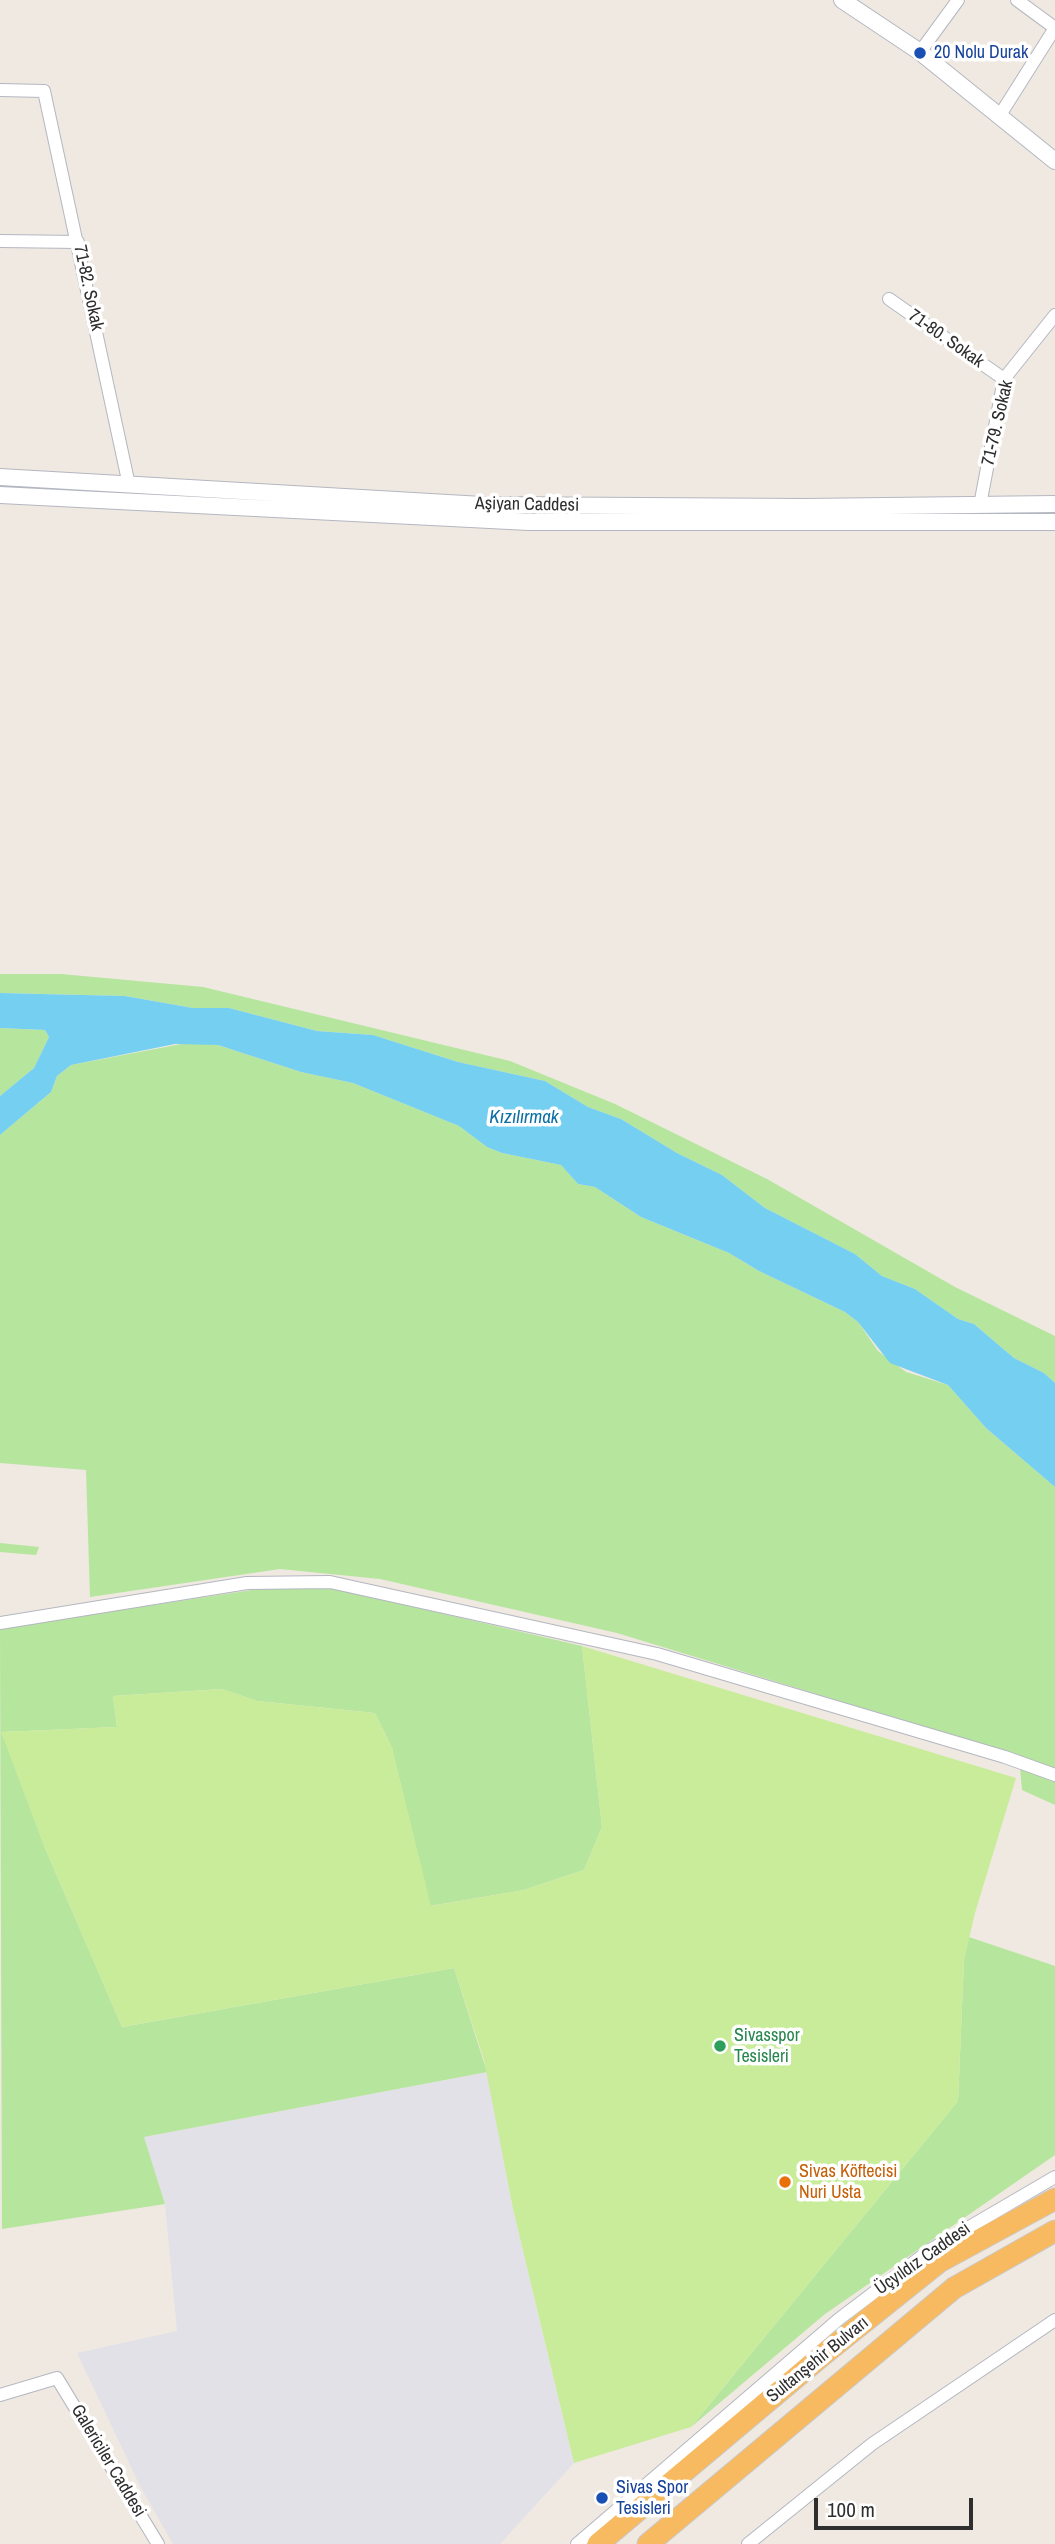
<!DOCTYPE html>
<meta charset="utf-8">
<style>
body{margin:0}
#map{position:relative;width:1055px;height:2544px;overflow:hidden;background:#efe9e1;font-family:"Archivo Narrow",sans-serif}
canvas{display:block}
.scale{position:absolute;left:814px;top:2498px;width:159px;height:32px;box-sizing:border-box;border:4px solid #2e2e2e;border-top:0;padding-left:9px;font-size:21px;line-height:24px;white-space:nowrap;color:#2e2e2e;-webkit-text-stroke:5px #fff;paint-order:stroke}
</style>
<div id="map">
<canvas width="1055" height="2544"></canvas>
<div class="scale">100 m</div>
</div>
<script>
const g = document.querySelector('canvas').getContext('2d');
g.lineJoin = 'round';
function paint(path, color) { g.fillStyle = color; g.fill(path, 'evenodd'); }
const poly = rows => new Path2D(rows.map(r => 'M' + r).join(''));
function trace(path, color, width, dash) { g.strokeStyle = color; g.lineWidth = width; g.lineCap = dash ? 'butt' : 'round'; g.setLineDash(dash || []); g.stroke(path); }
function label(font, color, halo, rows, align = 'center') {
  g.font = font + ' "Archivo Narrow",sans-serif'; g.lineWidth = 7; g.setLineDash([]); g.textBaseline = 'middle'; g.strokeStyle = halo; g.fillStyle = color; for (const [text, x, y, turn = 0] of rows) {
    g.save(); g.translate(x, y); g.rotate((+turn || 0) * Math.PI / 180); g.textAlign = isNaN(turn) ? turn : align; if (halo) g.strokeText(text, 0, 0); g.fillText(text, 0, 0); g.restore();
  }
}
const industrial = poly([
 [487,2072,513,2209,574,2463,500,2544,173,2544,140,2486,77,2353,177,2331,165,2204,144,2137]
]);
const green = poly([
 [0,974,61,974,203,987,510,1061,615,1104,767,1179,955,1287,1055,1336,1055,1383,1044,1373,1014,1358,974,1324,958,1319,915,1289,882,1276,855,1254,765,1208,722,1175,677,1153,621,1119,588,1107,545,1081,458,1062,373,1035,317,1031,229,1008,193,1008,125,996,0,993],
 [0,1028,45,1030,49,1037,34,1068,0,1096],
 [192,1042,218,1045,301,1072,353,1083,459,1126,487,1147,502,1153,561,1165,578,1184,595,1187,641,1217,729,1253,759,1271,845,1312,858,1322,878,1351,906,1372,948,1385,986,1428,1055,1487,1055,1805,1022,1790,1019,1756,617,1633,380,1579,280,1569,90,1597,86,1470,0,1463,0,1135,51,1092,57,1076,71,1065],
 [0,1543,39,1547,36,1555,0,1552],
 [272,1587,333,1588,582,1646,602,1827,584,1870,524,1890,430,1906,392,1748,375,1713,257,1701,222,1689,113,1696,117,1727,2,1732,45,1848,122,2027,454,1968,487,2072,144,2137,165,2204,2,2229,0,1628],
 [969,1937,1055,1966,1055,2155,825,2314,691,2427,958,2101,964,1960]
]);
const pitch = poly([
 [582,1646,1016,1778,975,1913,964,1960,958,2101,691,2427,574,2463,513,2209,484,2060,454,1968,122,2027,45,1848,1,1732,117,1727,113,1696,222,1689,257,1701,375,1713,392,1748,431,1906,524,1890,584,1870,602,1827]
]);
const water = poly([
 [0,993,125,996,193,1008,229,1008,317,1031,373,1035,458,1062,545,1081,588,1107,621,1119,677,1153,722,1175,765,1208,855,1254,882,1276,915,1289,958,1319,974,1324,1014,1358,1044,1373,1055,1383,1055,1487,986,1428,948,1385,890,1363,858,1322,845,1312,759,1271,729,1253,641,1217,595,1187,578,1184,561,1165,502,1153,487,1147,459,1126,353,1083,301,1072,218,1045,175,1044,71,1065,57,1076,51,1092,0,1135,0,1096,34,1068,49,1037,45,1030,0,1028]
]);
const minor = poly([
 [1017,0,1055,28],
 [920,52,958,0],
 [0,90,44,91,129,485],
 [1000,115,1055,28],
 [0,241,78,242],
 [889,299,1004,379],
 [980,505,1004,379,1055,315],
 [0,1623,247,1583,330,1582,657,1654,1005,1757,1055,1775],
 [0,2395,57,2378,158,2544],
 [577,2544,839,2319,930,2250,1055,2177],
 [748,2544,872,2444,1055,2320]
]);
const tertiary = poly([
 [842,0,920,52,1055,161],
 [0,477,482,505,803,507,1055,504],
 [0,495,529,522,1055,522]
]);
const trunk = poly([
 [598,2544,824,2354,939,2262,1055,2199],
 [648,2544,954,2288,1055,2231]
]);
const markers = [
 [920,53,7,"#1a4fb4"],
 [720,2046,7,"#2e9e5b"],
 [785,2182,7,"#e8710a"],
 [602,2498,7,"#1a4fb4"]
];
const transitNames = [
 ["20 Nolu Durak",934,53],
 ["Sivas Spor",616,2488],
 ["Tesisleri",616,2509]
];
const streetNames = [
 ["71-82. Sokak",88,288,78],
 ["71-80. Sokak",946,339,35],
 ["71-79. Sokak",998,423,-77],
 ["Aşiyan Caddesi",527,505,1],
 ["Üçyıldız Caddesi",923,2259,-35],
 ["Sultanşehir Bulvarı",818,2360,-39],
 ["Galericiler Caddesi",108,2461,59]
];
const leisureNames = [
 ["Sivasspor",734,2036],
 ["Tesisleri",734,2057]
];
const foodNames = [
 ["Sivas Köftecisi",799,2172],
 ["Nuri Usta",799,2193]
];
const waterNames = [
 ["Kızılırmak",524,1118]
];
paint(industrial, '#e3e1e8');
paint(green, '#b6e59e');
paint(pitch, '#c9ec9a');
paint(water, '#75cff0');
trace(minor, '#b4b7c1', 14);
trace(tertiary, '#b4b7c1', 18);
trace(trunk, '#c9c9c9', 23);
trace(minor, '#fff', 12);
trace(tertiary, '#fff', 16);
trace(trunk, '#f8ba60', 21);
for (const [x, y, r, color] of markers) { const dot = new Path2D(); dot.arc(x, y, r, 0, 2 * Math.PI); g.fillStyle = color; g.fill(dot); trace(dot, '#fff', 2.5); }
label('18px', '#164399', '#fff', transitNames, 'left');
label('18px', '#2e2e2e', '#fff', streetNames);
label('18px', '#27864d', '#fff', leisureNames, 'left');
label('18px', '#c56008', '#fff', foodNames, 'left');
label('italic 19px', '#0d6fa3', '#fff', waterNames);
</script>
